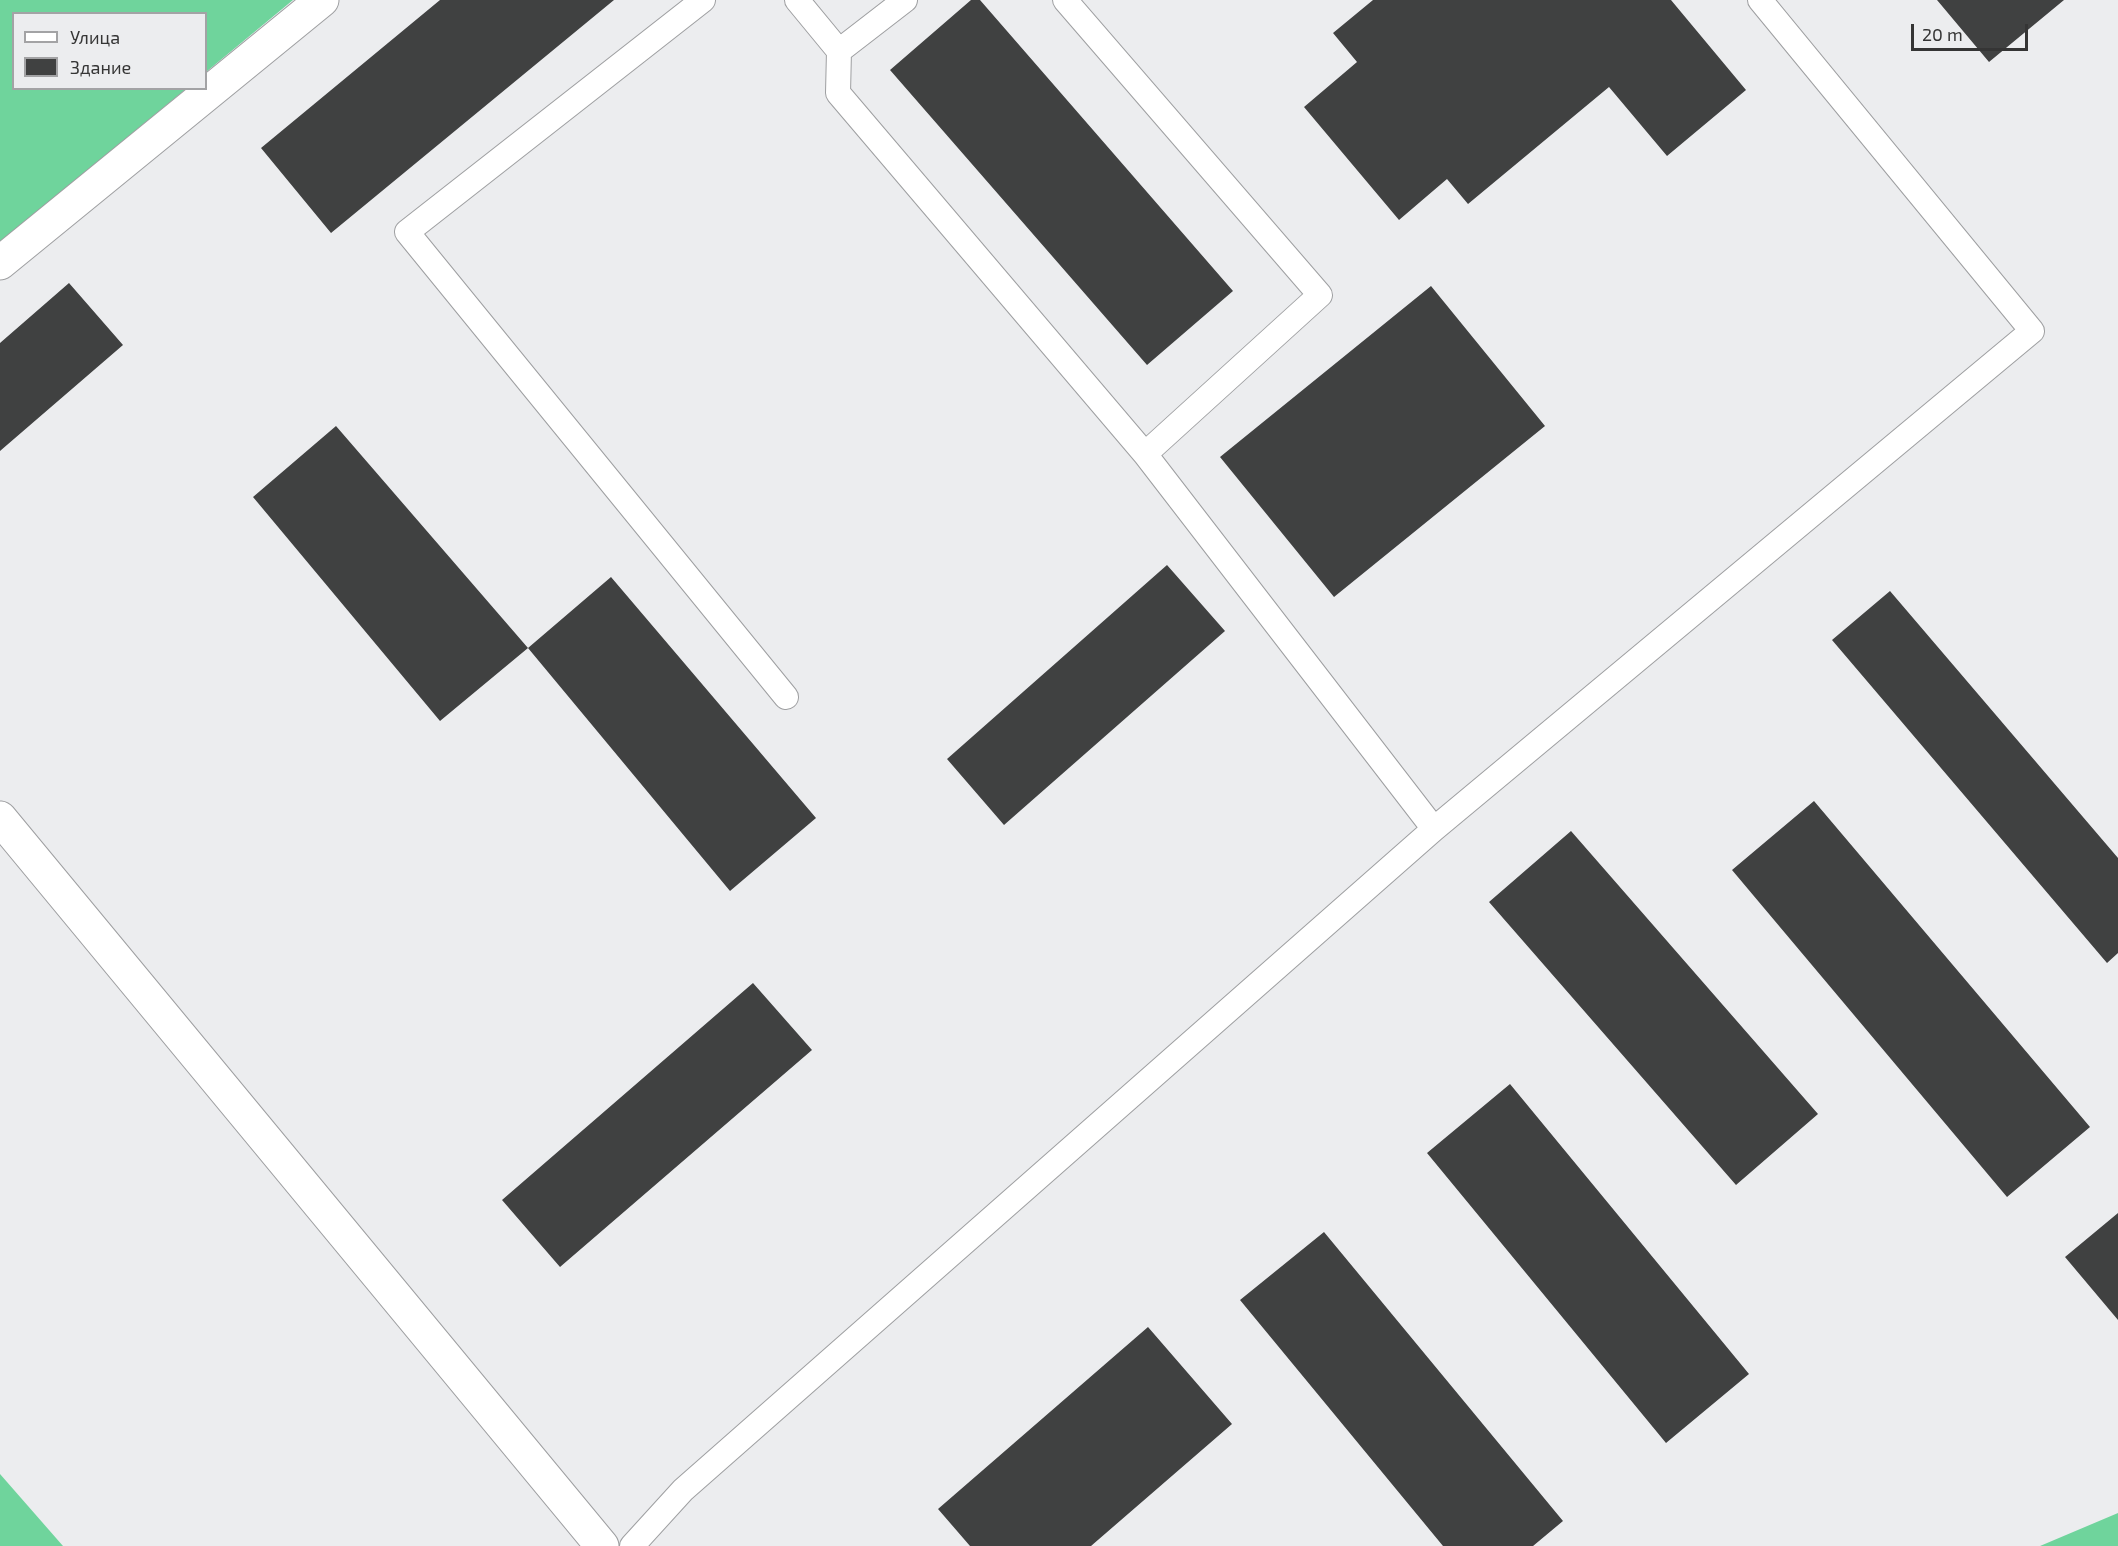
<!DOCTYPE html>
<meta charset="utf-8">
<style>
body{margin:0}
#map{position:relative;width:2118px;height:1546px;overflow:hidden;background:#ecedef;font-family:"Exo 2",sans-serif}
canvas{display:block}
.legend{position:absolute;left:12px;top:12px;width:195px;height:78px;box-sizing:border-box;background:#ecedef;border:2px solid #a3a3a5;margin:0;padding:8px 10px;list-style:none;font-size:18px;color:#353535}
.legend li{display:flex;align-items:center;gap:12px;height:30px}
.legend b{width:30px;border:2px solid #a3a3a5}
.scale{position:absolute;left:1911px;top:24px;width:117px;height:27px;box-sizing:border-box;border:3px solid #353535;border-top:0;padding-left:8px;font-size:18px;line-height:21px;white-space:nowrap;color:#353535;-webkit-text-stroke:4px #ecedef;paint-order:stroke}
</style>
<div id="map">
<canvas width="2118" height="1546"></canvas>
<ul class="legend">
<li><b style="height:8px;background:#fff"></b>Улица</li>
<li><b style="height:16px;background:#404141"></b>Здание</li>
</ul>
<div class="scale">20 m</div>
</div>
<script>
const g = document.querySelector('canvas').getContext('2d');
g.lineJoin = 'round';
function paint(path, color) { g.fillStyle = color; g.fill(path, 'evenodd'); }
const poly = rows => new Path2D(rows.map(r => 'M' + r).join(''));
function trace(path, color, width, dash) { g.strokeStyle = color; g.lineWidth = width; g.lineCap = dash ? 'butt' : 'round'; g.setLineDash(dash || []); g.stroke(path); }
const forest = poly([
 [0,0,293,0,206,72,206,14,14,14,14,88,186,89,0,242],
 [0,1474,63,1546,0,1546],
 [2118,1513,2118,1546,2040,1546]
]);
const building = poly([
 [440,0,614,0,331,233,261,148],
 [971,0,980,0,1233,291,1147,365,890,70],
 [1373,0,1671,0,1746,90,1667,156,1609,87,1468,204,1447,179,1399,220,1304,107,1357,62,1333,33],
 [1937,0,2064,0,1989,62],
 [69,283,123,345,0,451,0,343],
 [1431,286,1545,426,1334,597,1220,457],
 [336,426,528,648,440,721,253,497],
 [1167,565,1225,631,1004,825,947,759],
 [611,577,816,818,730,891,528,648],
 [1890,591,2118,858,2118,953,2107,963,1832,640],
 [1814,801,2090,1127,2007,1197,1732,870],
 [1571,831,1818,1114,1736,1185,1489,902],
 [753,983,812,1050,560,1267,502,1200],
 [1510,1084,1749,1374,1666,1443,1427,1153],
 [2118,1213,2118,1320,2065,1257],
 [1324,1232,1563,1521,1533,1546,1443,1546,1240,1300],
 [1148,1327,1232,1424,1091,1546,970,1546,938,1509]
]);
const service = poly([
 [703,0,407,232,786,697],
 [797,0,839,51,905,0],
 [839,51,838,93,1145,454,1320,295,1065,0],
 [1145,454,1434,829],
 [632,1546,683,1490,1434,829,2032,331,1760,0]
]);
const minor = poly([
 [0,263,322,0],
 [0,818,602,1546]
]);
paint(forest, '#6fd49c');
paint(building, '#404141');
trace(service, '#9e9fa1', 26);
trace(minor, '#9e9fa1', 35);
trace(service, '#fff', 24);
trace(minor, '#fff', 33);
</script>
